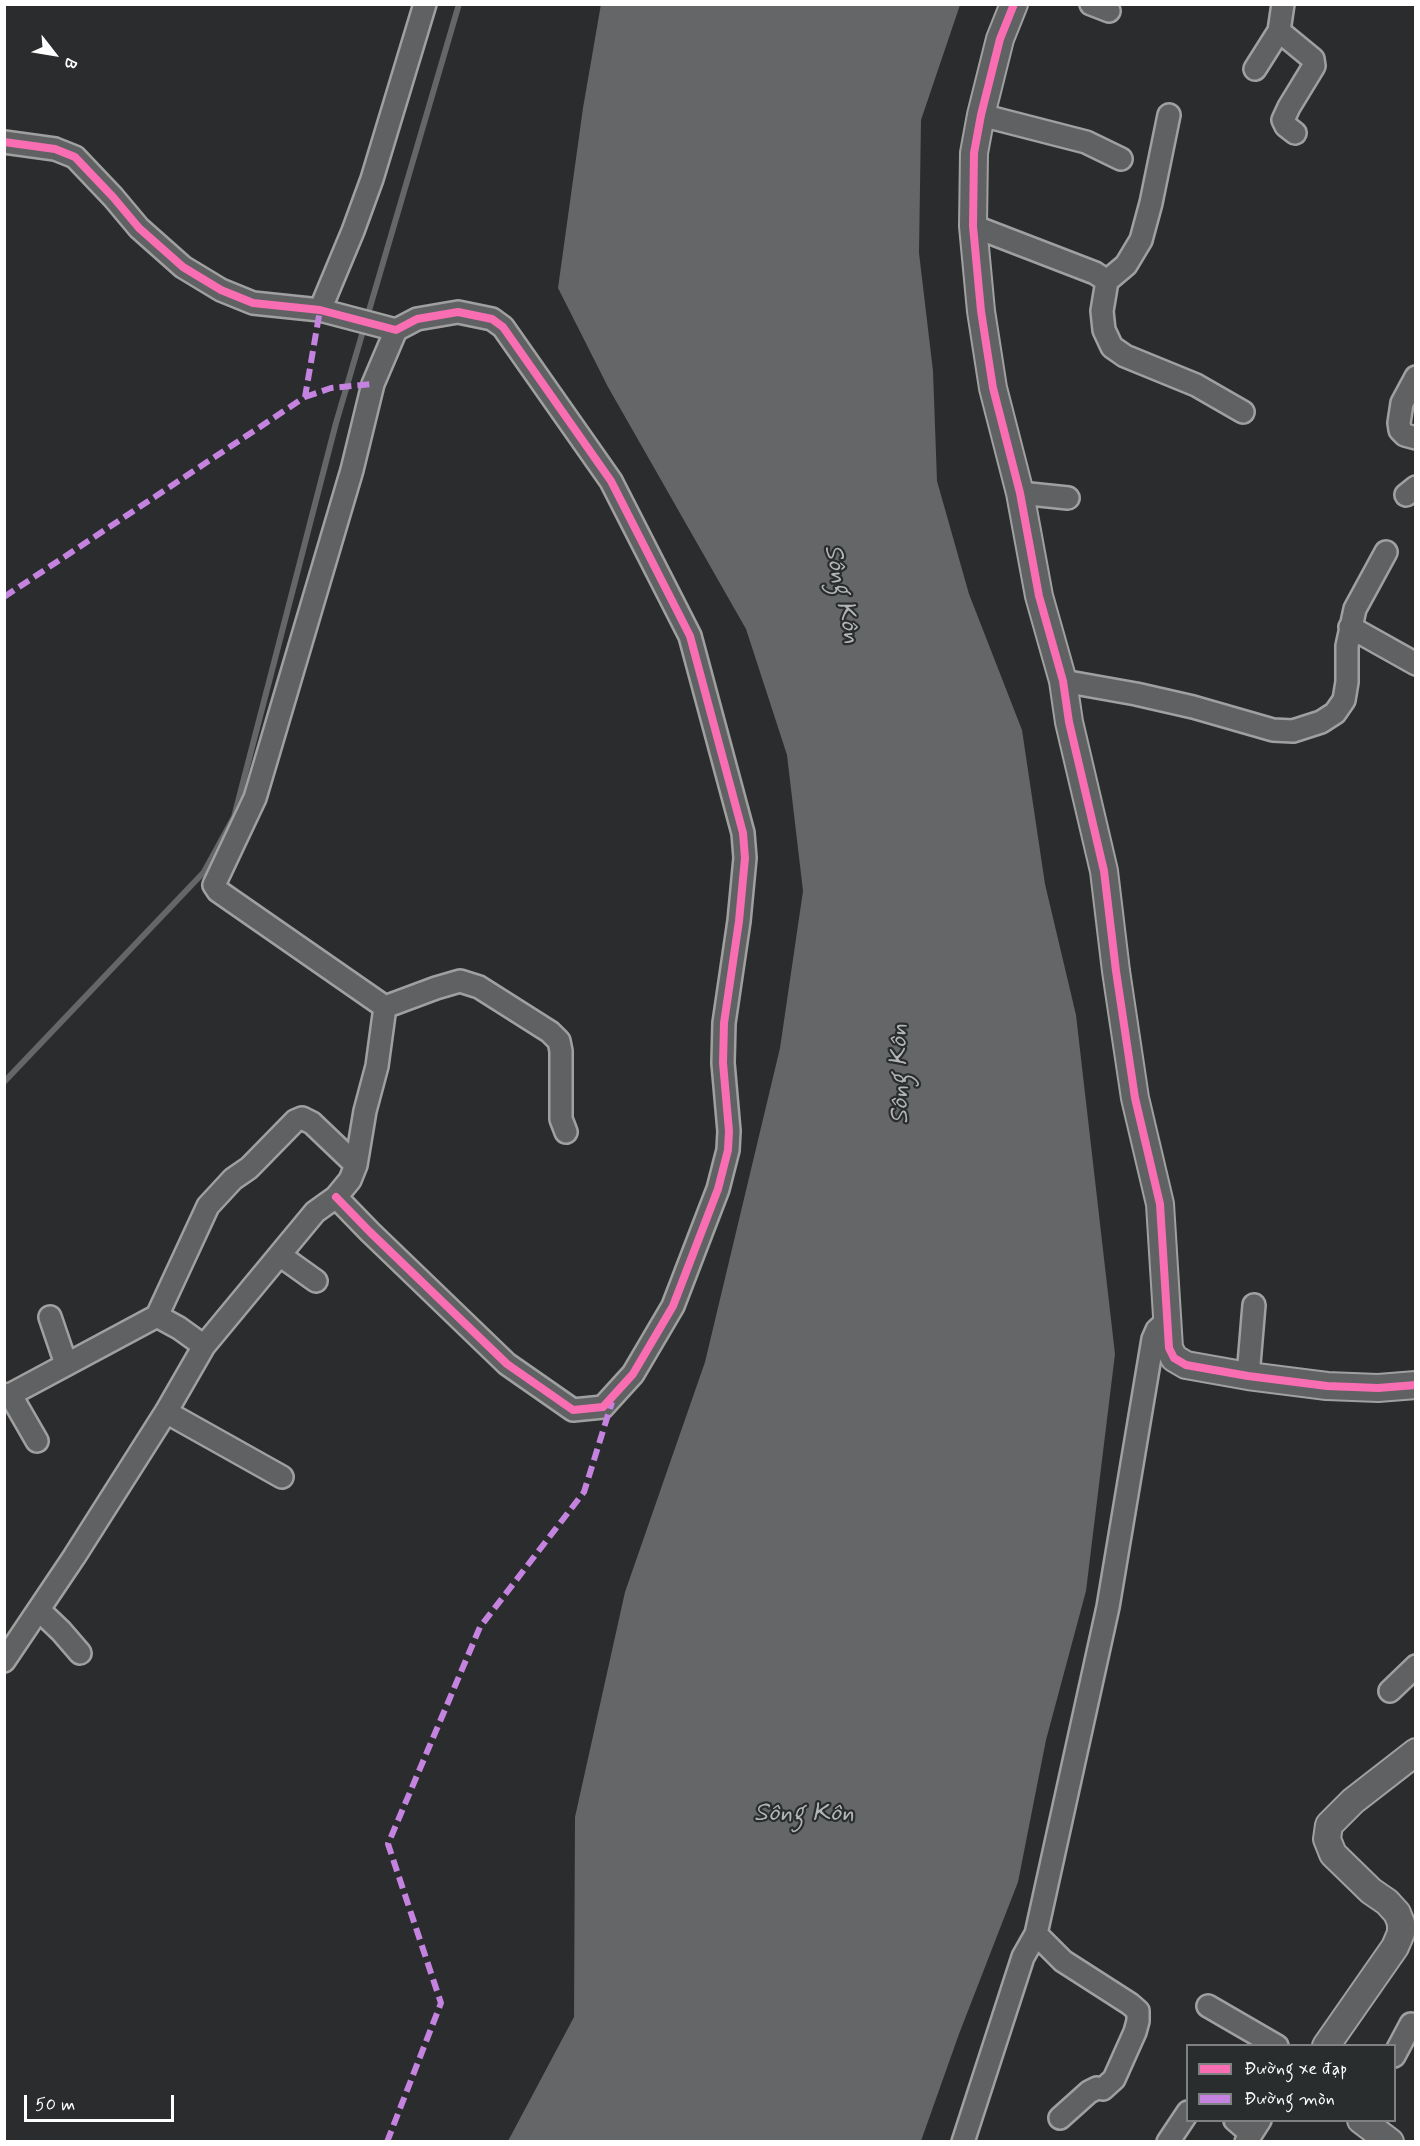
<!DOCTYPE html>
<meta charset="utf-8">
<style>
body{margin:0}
#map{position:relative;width:1420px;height:2146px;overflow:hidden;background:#2b2c2d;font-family:Mynerve,sans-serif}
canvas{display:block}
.frame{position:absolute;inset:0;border:6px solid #fff;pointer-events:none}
.legend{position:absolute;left:1186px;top:2044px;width:210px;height:78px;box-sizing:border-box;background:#2a2d2e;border:2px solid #7f8182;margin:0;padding:8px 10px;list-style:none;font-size:18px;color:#fff}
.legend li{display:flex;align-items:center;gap:12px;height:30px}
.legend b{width:30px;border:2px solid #7f8182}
.north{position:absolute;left:24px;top:24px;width:60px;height:60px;-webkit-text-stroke:4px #2a2d2e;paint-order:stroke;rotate:121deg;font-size:16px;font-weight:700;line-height:24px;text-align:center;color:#fff}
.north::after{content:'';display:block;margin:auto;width:21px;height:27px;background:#fff;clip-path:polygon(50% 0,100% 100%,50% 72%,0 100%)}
.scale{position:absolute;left:24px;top:2095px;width:150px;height:27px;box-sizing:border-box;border:3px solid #fff;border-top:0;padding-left:8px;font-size:18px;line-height:21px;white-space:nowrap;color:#fff;-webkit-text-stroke:4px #2a2d2e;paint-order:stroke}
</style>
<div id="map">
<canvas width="1420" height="2146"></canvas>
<div class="frame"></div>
<ul class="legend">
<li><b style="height:8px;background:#f96db3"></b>Đường xe đạp</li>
<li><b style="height:8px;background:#c483df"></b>Đường mòn</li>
</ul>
<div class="north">B</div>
<div class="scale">50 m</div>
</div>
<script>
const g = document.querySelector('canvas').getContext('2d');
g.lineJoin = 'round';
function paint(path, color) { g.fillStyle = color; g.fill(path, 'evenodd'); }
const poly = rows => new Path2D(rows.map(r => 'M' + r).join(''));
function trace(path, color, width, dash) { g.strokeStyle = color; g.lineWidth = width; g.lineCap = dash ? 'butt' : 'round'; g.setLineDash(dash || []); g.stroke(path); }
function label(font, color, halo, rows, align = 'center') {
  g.font = font + ' Mynerve,sans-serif'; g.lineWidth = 4.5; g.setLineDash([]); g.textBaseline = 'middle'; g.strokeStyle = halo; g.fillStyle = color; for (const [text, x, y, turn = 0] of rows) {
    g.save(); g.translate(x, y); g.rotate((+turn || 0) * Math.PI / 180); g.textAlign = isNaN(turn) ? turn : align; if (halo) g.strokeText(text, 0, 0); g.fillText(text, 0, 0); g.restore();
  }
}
const water = poly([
 [601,4,960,5,921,120,919,253,933,371,937,481,969,594,1022,730,1045,884,1076,1015,1115,1354,1086,1591,1046,1740,1018,1882,959,2034,921,2141,508,2141,574,2017,575,1817,625,1592,705,1362,780,1048,803,891,787,755,746,629,608,387,558,288,583,108]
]);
const stream = poly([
 [4,1082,204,872,234,817,336,423,459,4]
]);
const minor = poly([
 [1091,4,1109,11],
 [1283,4,1279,31,1313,59,1314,66,1289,107,1283,120,1286,126,1295,133],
 [1255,69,1279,31],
 [981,115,1086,142,1121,159],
 [4,142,55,149,75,157,113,197,139,228,183,267,221,290,253,303,320,310,396,330,417,319,458,312,492,319,503,327,611,481,690,636,743,833,745,858,739,921,724,1023,723,1063,729,1131,728,1150,718,1189,673,1306,633,1374,603,1407,573,1410,507,1364,370,1232,336,1197],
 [973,226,1095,273,1107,281,1102,311,1104,330,1112,347,1125,356,1196,385,1243,412],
 [1107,281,1126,265,1141,240,1151,203,1169,115],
 [320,310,353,231,372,179,425,4],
 [1416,377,1402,403,1399,423,1400,430,1405,435,1416,438],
 [1020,493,1068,498],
 [1406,495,1416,487],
 [1350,627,1416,664],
 [1063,681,1136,694,1193,707,1273,730,1293,731,1321,722,1335,713,1344,700,1347,682,1347,646,1355,609,1386,552],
 [385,1007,436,988,460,981,479,987,550,1032,559,1041,561,1051,561,1119,566,1132],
 [281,1256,316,1281],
 [157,1316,208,1206,233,1179,249,1168,295,1121,302,1118,312,1123,356,1165],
 [50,1317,66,1364],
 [1248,1376,1254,1305],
 [10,1394,37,1441],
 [4,1398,157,1316,179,1328,204,1346,315,1212,336,1197,350,1180,356,1165,365,1111,377,1066,385,1007,218,891,214,885,255,798,352,470,373,384,396,330],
 [166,1412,282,1477],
 [39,1610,61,1631,80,1653],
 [4,1661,74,1557,166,1412,204,1346],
 [1390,1691,1416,1666],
 [1036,1934,1063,1961,1130,2004,1138,2011,1138,2021,1135,2032,1114,2079,1103,2089,1097,2088,1089,2092,1060,2118],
 [1208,2006,1277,2046],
 [1394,2056,1411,2024],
 [1235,2120,1250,2133],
 [963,2142,1023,1957,1036,1934,1108,1607,1153,1339,1157,1330,1168,1320],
 [1168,2142,1188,2112],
 [1246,2142,1260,2120]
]);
const tertiary = poly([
 [1014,4,1000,39,981,115,974,153,973,226,981,311,993,388,1020,493,1039,596,1063,681,1069,722,1104,871,1116,971,1135,1098,1160,1204,1169,1348,1174,1358,1186,1365,1248,1376,1327,1386,1378,1388,1416,1385],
 [1326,2046,1395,1947,1401,1933,1401,1923,1397,1913,1387,1902,1371,1891,1333,1854,1327,1839,1329,1825,1353,1801,1416,1752],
 [1361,2120,1390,2142]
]);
const quiet = poly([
 [305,397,331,388,373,384],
 [4,597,305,397,320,310],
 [387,2142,441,2003,388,1844,480,1627,584,1492,612,1402]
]);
const cycleway = poly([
 [1014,4,1000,39,981,115,974,153,973,226,981,311,993,388,1020,493,1039,596,1063,681,1069,722,1104,871,1116,971,1135,1098,1160,1204,1169,1348,1174,1358,1186,1365,1248,1376,1327,1386,1378,1388,1416,1385],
 [4,142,55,149,75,157,113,197,139,228,183,267,221,290,253,303,320,310,396,330,417,319,458,312,492,319,503,327,611,481,690,636,743,833,745,858,739,921,724,1023,723,1063,729,1131,728,1150,718,1189,673,1306,633,1374,603,1407,573,1410,507,1364,370,1232,336,1197]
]);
const waterNames = [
 ["Sông Kôn",841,594,78],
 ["Sông Kôn",901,1074,-91],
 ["Sông Kôn",804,1815]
];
paint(water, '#646667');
trace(stream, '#646667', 6);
trace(minor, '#a0a0a0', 26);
trace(tertiary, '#a0a0a0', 30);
trace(minor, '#606162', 21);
trace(tertiary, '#606162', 26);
trace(quiet, '#c483df', 6, [12, 6]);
trace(cycleway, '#f96db3', 8);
label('italic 26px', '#b4b6b6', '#2a2d2e', waterNames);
</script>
